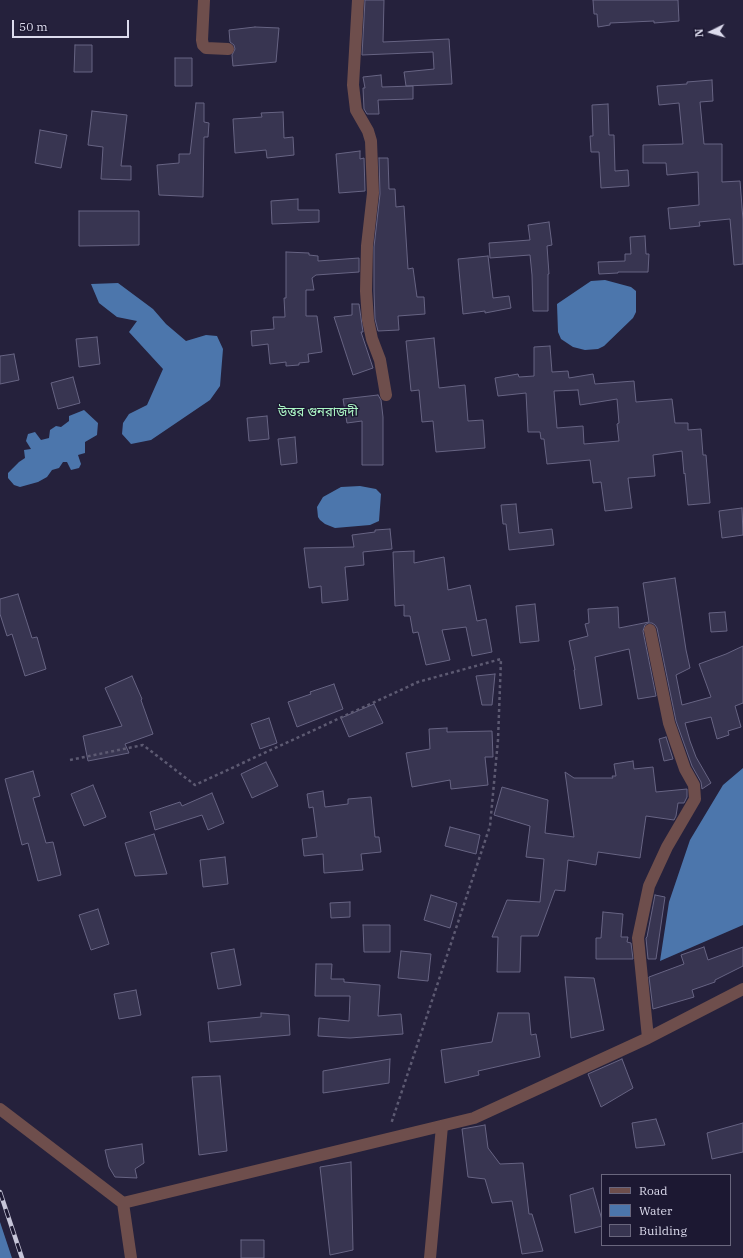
<!DOCTYPE html>
<meta charset="utf-8">
<style>
body{margin:0}
#map{position:relative;width:743px;height:1258px;overflow:hidden;background:#25213c;font-family:"IBM Plex Serif",serif}
canvas{display:block}
.legend{position:absolute;left:601px;top:1174px;width:130px;height:72px;box-sizing:border-box;background:#1c1832;border:1px solid #69667d;margin:0;padding:5px 7px;list-style:none;font-size:12px;color:#dcdbed}
.legend li{display:flex;align-items:center;gap:8px;height:20px}
.legend b{width:20px;border:1px solid #69667d}
.north{position:absolute;left:691px;top:12px;width:40px;height:40px;-webkit-text-stroke:3px #1c1832;paint-order:stroke;rotate:265deg;font-size:11px;font-weight:700;line-height:16px;text-align:center;color:#dcdbed}
.north::after{content:'';display:block;margin:auto;width:14px;height:18px;background:#dcdbed;clip-path:polygon(50% 0,100% 100%,50% 72%,0 100%)}
.scale{position:absolute;left:12px;top:20px;width:117px;height:18px;box-sizing:border-box;border:2px solid #dcdbed;border-top:0;padding-left:5px;font-size:12px;line-height:14px;white-space:nowrap;color:#dcdbed;-webkit-text-stroke:3px #1c1832;paint-order:stroke}
</style>
<div id="map">
<canvas width="743" height="1258"></canvas>
<ul class="legend">
<li><b style="height:5px;background:#6e4e4c"></b>Road</li>
<li><b style="height:11px;background:#4c76ac"></b>Water</li>
<li><b style="height:11px;background:#383551"></b>Building</li>
</ul>
<div class="north">N</div>
<div class="scale">50 m</div>
</div>
<script>
const g = document.querySelector('canvas').getContext('2d');
g.lineJoin = 'round';
function paint(path, color) { g.fillStyle = color; g.fill(path, 'evenodd'); }
const poly = rows => new Path2D(rows.map(r => 'M' + r).join(''));
function trace(path, color, width, dash) { g.strokeStyle = color; g.lineWidth = width; g.lineCap = dash ? 'butt' : 'round'; g.setLineDash(dash || []); g.stroke(path); }
function label(font, color, halo, rows, align = 'center') {
  g.font = font + ' "IBM Plex Serif","Noto Sans Bengali",serif'; g.lineWidth = 3; g.setLineDash([]); g.textBaseline = 'middle'; g.strokeStyle = halo; g.fillStyle = color; for (const [text, x, y, turn = 0] of rows) {
    g.save(); g.translate(x, y); g.rotate((+turn || 0) * Math.PI / 180); g.textAlign = isNaN(turn) ? turn : align; if (halo) g.strokeText(text, 0, 0); g.fillText(text, 0, 0); g.restore();
  }
}
const water = poly([
 [605,280,631,287,636,291,636,312,633,318,604,346,598,349,585,350,573,347,561,339,558,332,557,304,591,281],
 [118,283,153,309,166,324,186,341,206,335,217,336,223,349,220,386,210,400,151,440,131,444,122,434,123,423,129,414,147,405,163,369,129,332,137,321,117,317,99,303,91,284],
 [84,410,98,423,97,435,85,442,85,453,78,455,81,464,79,468,71,470,67,462,63,462,59,468,52,470,47,477,38,482,20,487,14,485,8,478,8,473,19,462,25,458,24,450,31,449,26,441,28,434,35,432,41,440,49,438,50,430,56,426,61,427,69,421,69,416],
 [360,486,376,489,381,494,379,521,370,525,335,528,325,524,320,520,318,517,317,507,323,497,341,487],
 [743,768,743,925,660,961,669,902,690,840,723,785],
 [0,1222,12,1258,0,1258]
]);
const building = poly([
 [365,0,384,0,383,42,449,39,452,84,406,86,404,72,434,69,433,52,362,55,365,0],
 [593,0,678,0,679,21,654,23,654,21,610,23,610,25,598,27,597,14,594,14,593,0],
 [255,27,279,28,276,62,233,66,232,55,235,49,234,45,230,42,229,30,255,27],
 [75,45,92,45,92,72,74,72,75,45],
 [175,58,192,58,192,86,175,86,175,58],
 [381,75,382,87,413,86,413,99,378,100,379,114,367,114,364,109,363,88,365,88,363,77,381,75],
 [712,80,713,101,700,102,704,144,722,144,722,182,740,181,743,220,743,264,734,265,730,219,699,222,700,226,670,229,668,208,699,205,698,172,667,175,666,163,643,163,643,145,683,144,679,103,659,105,657,86,687,84,687,82,712,80],
 [196,103,204,103,204,122,209,123,208,137,204,137,203,197,159,195,157,165,179,163,179,154,190,154,196,103],
 [608,104,609,135,614,135,615,171,628,170,629,186,601,188,599,152,591,152,590,136,593,136,592,105,608,104],
 [92,111,127,115,121,166,131,166,131,180,101,179,103,147,88,145,92,111],
 [283,112,284,138,293,137,294,155,267,158,266,150,235,153,233,119,262,117,261,113,283,112],
 [40,130,67,135,61,168,35,163,40,130],
 [360,151,360,159,364,158,365,191,339,193,336,154,360,151],
 [379,158,388,158,389,189,395,189,396,207,404,206,408,269,413,268,417,297,424,297,425,314,398,316,399,330,378,331,375,319,374,291,374,247,380,194,379,158],
 [298,199,298,210,319,210,319,222,272,224,271,201,298,199],
 [79,211,139,211,139,245,79,246,79,211],
 [549,222,552,245,547,246,549,274,548,274,548,311,533,311,532,275,530,255,490,258,489,243,530,240,528,225,549,222],
 [645,236,646,254,649,254,648,272,618,272,618,273,599,274,598,262,625,261,625,254,631,254,630,237,645,236],
 [286,252,309,253,309,255,318,256,318,261,359,258,359,272,316,275,312,278,314,290,306,290,306,316,317,316,322,352,308,354,309,362,299,363,299,365,286,366,286,362,270,364,268,344,252,346,251,331,274,329,273,317,285,317,284,298,286,298,286,252],
 [488,256,493,298,509,296,511,308,485,313,485,311,463,314,458,259,488,256],
 [352,304,359,304,363,332,361,332,373,368,353,375,334,317,352,315,352,304],
 [97,337,100,364,79,367,76,339,97,337],
 [434,338,439,388,465,385,468,421,483,420,485,448,436,452,433,421,422,422,419,390,411,391,406,341,434,338],
 [550,346,552,372,568,371,569,378,593,374,595,384,634,381,636,402,672,399,675,423,688,423,688,430,701,429,703,455,706,455,710,503,688,505,685,473,684,474,682,451,653,455,655,476,628,478,632,508,605,511,601,482,593,483,590,460,547,464,544,439,541,439,540,432,528,432,526,393,498,396,495,378,518,374,519,377,534,376,534,347,550,346],
 [578,390,580,405,617,399,619,423,617,424,619,441,584,444,583,426,557,428,554,391,578,390],
 [14,354,19,380,0,384,0,356,14,354],
 [73,377,80,403,58,409,51,383,73,377],
 [378,395,381,400,383,417,383,465,362,465,362,421,347,423,343,399,378,395],
 [267,416,269,439,249,441,247,418,267,416],
 [295,437,297,463,281,465,278,439,295,437],
 [516,504,519,533,552,529,554,545,509,550,506,524,503,524,501,505,516,504],
 [742,508,743,535,722,538,719,511,742,508],
 [390,529,392,549,363,552,364,565,345,567,348,600,322,603,321,586,309,588,304,548,354,547,352,535,375,532,375,530,390,529],
 [414,551,414,563,444,557,448,590,470,585,477,621,486,619,492,652,472,656,466,627,442,630,450,660,426,665,418,632,413,633,410,616,404,616,404,605,395,606,393,552,414,551],
 [675,578,686,650,690,668,676,675,682,705,711,697,699,664,726,654,743,646,743,703,735,706,741,727,728,731,729,735,717,739,711,717,685,723,690,741,696,757,711,783,702,789,701,782,692,766,676,721,657,628,655,625,652,623,648,623,645,625,643,631,656,696,638,699,629,649,595,657,602,705,580,709,574,670,575,670,569,641,588,636,585,624,589,623,588,609,618,607,619,628,649,622,643,583,675,578],
 [18,594,32,638,37,637,46,669,25,676,12,634,7,636,0,614,0,599,18,594],
 [535,604,539,641,520,643,516,606,535,604],
 [725,612,727,631,711,632,709,613,725,612],
 [495,674,492,705,482,705,476,676,495,674],
 [132,676,142,699,141,700,153,734,125,744,129,753,88,761,83,736,122,726,105,688,132,676],
 [334,684,343,709,297,727,288,702,311,694,310,692,334,684],
 [374,704,383,723,349,737,341,718,374,704],
 [269,718,277,743,260,749,251,724,269,718],
 [447,728,447,732,492,731,493,757,485,757,488,785,451,789,450,780,412,787,406,753,430,749,429,729,447,728],
 [666,737,673,759,664,761,659,739,666,737],
 [633,761,634,769,653,767,656,792,687,789,687,797,684,803,678,803,676,816,674,820,646,816,640,858,598,852,596,865,568,860,565,891,555,890,538,936,521,936,520,972,497,972,498,937,492,937,507,900,540,902,544,859,526,857,530,826,494,815,502,787,548,800,545,833,574,837,565,772,574,778,613,778,612,776,616,776,614,764,633,761],
 [266,762,278,786,252,798,241,774,266,762],
 [33,771,40,796,33,798,46,843,53,842,61,875,38,881,28,843,22,845,5,779,33,771],
 [93,785,106,817,84,826,71,794,93,785],
 [323,791,325,807,348,804,348,799,371,797,375,837,379,837,381,852,361,854,363,870,324,873,323,854,304,856,302,839,317,837,313,807,309,808,307,794,323,791],
 [212,793,224,823,208,830,202,815,155,830,150,812,180,802,182,806,212,793],
 [450,827,480,835,476,854,445,846,450,827],
 [154,834,167,874,135,876,125,843,154,834],
 [225,857,228,884,203,887,200,860,225,857],
 [431,895,457,903,450,928,424,920,431,895],
 [655,895,665,897,656,959,648,959,646,938,647,937,655,895],
 [350,902,350,917,331,918,330,903,350,902],
 [98,909,109,944,91,950,79,915,98,909],
 [603,912,623,914,621,937,628,937,627,942,631,943,633,959,596,959,596,938,601,938,603,912],
 [363,925,390,925,390,952,364,952,363,925],
 [704,947,708,960,743,947,743,966,715,980,715,982,692,990,694,997,653,1009,649,977,684,964,681,955,704,947],
 [234,949,241,985,218,989,211,953,234,949],
 [401,951,431,954,428,981,398,978,401,951],
 [316,964,332,964,331,979,344,979,344,982,380,985,378,1016,401,1014,403,1034,350,1038,318,1036,319,1018,349,1021,350,996,315,996,316,964],
 [565,977,594,978,604,1030,571,1038,565,977],
 [136,990,141,1015,119,1019,114,994,136,990],
 [261,1013,289,1015,290,1035,210,1042,208,1022,261,1017,261,1013],
 [498,1013,529,1013,531,1035,536,1034,540,1057,478,1071,479,1075,445,1083,441,1050,492,1042,498,1013],
 [390,1059,389,1083,323,1093,323,1071,390,1059],
 [622,1059,633,1088,601,1107,588,1074,622,1059],
 [220,1076,227,1151,199,1155,192,1077,220,1076],
 [656,1119,665,1145,636,1148,632,1123,656,1119],
 [743,1123,743,1152,712,1159,707,1133,743,1123],
 [485,1125,488,1148,500,1164,523,1163,529,1214,532,1214,543,1251,522,1254,512,1201,492,1203,485,1179,468,1177,462,1129,485,1125],
 [142,1144,144,1163,135,1169,137,1178,115,1177,109,1167,105,1150,142,1144],
 [351,1162,353,1250,330,1255,320,1167,351,1162],
 [593,1188,602,1220,602,1226,575,1233,570,1195,593,1188],
 [241,1240,264,1240,264,1258,241,1258,241,1240]
]);
const path = poly([
 [70,760,143,745,195,785,418,682,501,659,498,740,490,826,391,1124]
]);
const minor = poly([
 [204,0,202,40,203,45,206,48,228,49],
 [358,0,353,85,356,110,368,131,371,141,373,193,367,246,366,291,368,320,372,339,380,360,386,395],
 [648,1038,638,938,649,886,667,847,695,799,694,785,685,769,669,723,650,630],
 [0,1109,123,1203,474,1118,648,1038,743,989],
 [123,1203,131,1258],
 [430,1258,442,1126]
]);
const rail = poly([
 [0,1192,22,1258]
]);
const quarterNames = [
 ["উত্তর গুনরাজদী",318,412]
];
paint(water, '#4c76ac');
paint(building, '#383551');
trace(building, '#676483', 1);
trace(path, '#5d5a72', 2.5, [3, 3]);
trace(minor, '#6e4e4c', 12);
trace(rail, '#c6c5d8', 4.5);
trace(rail, '#1c1832', 3, [9]);
label('13px', '#acf7c5', '#1c1832', quarterNames);
</script>
